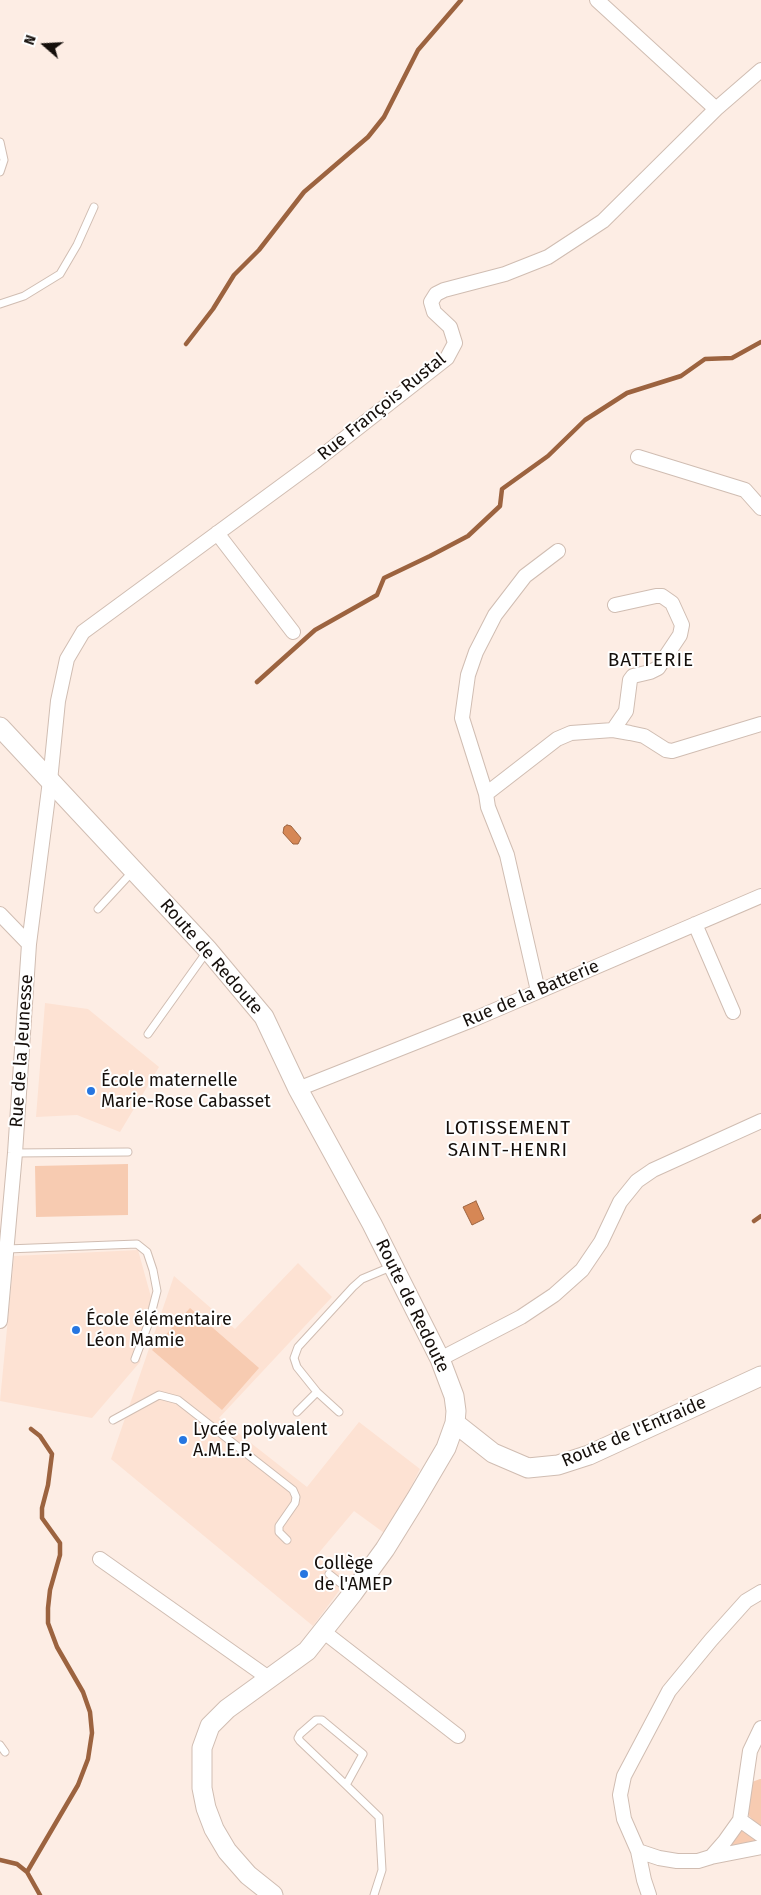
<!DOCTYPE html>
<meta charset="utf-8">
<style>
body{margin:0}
#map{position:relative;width:761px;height:1895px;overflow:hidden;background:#fdede4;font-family:"Fira Sans",sans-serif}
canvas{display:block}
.north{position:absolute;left:20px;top:20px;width:50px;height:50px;-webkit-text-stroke:4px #fff;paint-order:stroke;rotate:289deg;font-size:14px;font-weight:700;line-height:20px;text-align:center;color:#150f0b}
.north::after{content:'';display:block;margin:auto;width:18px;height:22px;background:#150f0b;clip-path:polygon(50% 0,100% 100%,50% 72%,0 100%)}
</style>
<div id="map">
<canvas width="761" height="1895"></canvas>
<div class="north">N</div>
</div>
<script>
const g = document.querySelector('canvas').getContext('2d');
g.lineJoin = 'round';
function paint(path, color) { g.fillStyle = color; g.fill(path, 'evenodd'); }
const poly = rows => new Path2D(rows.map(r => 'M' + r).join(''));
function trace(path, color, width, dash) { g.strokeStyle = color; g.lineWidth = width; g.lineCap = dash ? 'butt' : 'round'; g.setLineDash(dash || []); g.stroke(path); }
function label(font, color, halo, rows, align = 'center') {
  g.font = font + ' "Fira Sans",sans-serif'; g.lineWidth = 4; g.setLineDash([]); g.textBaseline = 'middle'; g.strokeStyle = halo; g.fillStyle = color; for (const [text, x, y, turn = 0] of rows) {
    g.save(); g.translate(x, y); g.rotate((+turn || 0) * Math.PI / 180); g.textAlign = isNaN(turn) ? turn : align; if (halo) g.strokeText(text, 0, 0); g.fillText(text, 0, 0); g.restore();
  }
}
const built = poly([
 [45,1003,88,1009,159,1067,120,1132,77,1115,36,1117],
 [138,1250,151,1297,140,1362,92,1418,0,1401,14,1256],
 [298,1263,332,1297,219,1418,307,1487,359,1422,420,1469,387,1535,354,1511,317,1555,347,1580,313,1626,111,1459,174,1276,235,1329]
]);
const green = poly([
 [128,1164,128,1215,36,1217,35,1166],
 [190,1308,259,1368,222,1410,152,1350],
 [760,1779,761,1779,761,1829,749,1816,746,1806,752,1782],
 [743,1829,759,1841,731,1850,730,1846,739,1831]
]);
const water = poly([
 [287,825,291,826,301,838,298,844,293,844,283,833,284,827,287,825],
 [476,1201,484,1219,472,1225,463,1207,476,1201]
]);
const stream = poly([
 [186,344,213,309,234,275,259,250,304,192,368,137,384,117,418,50,461,0],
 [257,682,315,630,377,595,384,578,430,556,468,536,500,506,502,489,548,456,585,420,627,393,681,376,705,359,732,358,761,342],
 [754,1221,761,1216],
 [0,1860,17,1864,27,1872,40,1895],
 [27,1872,78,1785,88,1759,92,1733,90,1712,83,1692,57,1647,48,1623,48,1608,50,1590,60,1555,60,1543,42,1518,42,1508,48,1485,52,1454,40,1436,31,1429]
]);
const lane = poly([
 [0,142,4,160,0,172],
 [0,304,24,296,60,274,77,245,94,207],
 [98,909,133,871],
 [148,1034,208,950],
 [15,1153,128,1152],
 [7,1249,137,1244,147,1252,153,1270,157,1291,149,1322,135,1359],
 [297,1412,317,1392],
 [339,1412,317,1392,297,1367,294,1358,298,1347,353,1287,362,1279,393,1266],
 [113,1420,159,1395,178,1400,293,1490,296,1497,295,1503,279,1526,279,1532,287,1540],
 [329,1574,353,1593],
 [0,1745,5,1752],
 [346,1785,363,1754,322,1720,316,1720,300,1734,298,1738,300,1741,346,1785,379,1817,382,1870,374,1895]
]);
const street = poly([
 [597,0,716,109],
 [638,457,745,490,761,508],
 [217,533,293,632],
 [613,730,626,711,630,680,633,676,650,672,658,668,680,635,682,625,672,603,662,596,656,596,615,605],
 [486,794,462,718,468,675,476,652,495,615,525,576,558,551],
 [0,914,29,944],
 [695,924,733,1012],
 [538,991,507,855,488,807,486,794,557,739,571,733,613,730,630,733,644,736,666,750,672,751,761,724],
 [298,1089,472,1020,761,896],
 [0,1321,15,1153,29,944,50,781,58,701,67,659,83,632,317,460,447,358,455,343,450,327,434,312,431,302,436,294,444,290,505,274,548,257,603,221,716,109,761,70],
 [440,1359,521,1317,554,1295,582,1270,601,1242,620,1202,637,1181,653,1170,761,1121],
 [100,1559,270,1679],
 [324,1632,458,1736],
 [740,1820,761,1835],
 [638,1851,659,1858,677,1861,698,1861,711,1857,725,1841,740,1820,750,1751,761,1728],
 [711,1857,761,1847],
 [649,1895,644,1880,638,1851,624,1819,620,1795,624,1776,669,1691,711,1640,746,1601,761,1592]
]);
const secondary = poly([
 [0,727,208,950,264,1017,298,1089,372,1224,440,1359,454,1396,456,1411,455,1423,446,1448,416,1499,385,1549,353,1593,307,1651,227,1709,210,1726,202,1748,202,1788,206,1808,214,1829,227,1851,248,1875,273,1895],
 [455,1423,493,1453,528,1468,558,1465,589,1455,761,1376]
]);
const markers = [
 [91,1091,5,"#2676e1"],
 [76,1330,5,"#2676e1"],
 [183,1440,5,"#2676e1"],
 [304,1574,5,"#2676e1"]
];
const streetNames = [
 ["Rue François Rustal",382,407,-39],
 ["Route de Redoute",211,957,49],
 ["Rue de la Batterie",531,994,-23],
 ["Rue de la Jeunesse",22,1051,-86],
 ["Route de Redoute",412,1306,64],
 ["Route de l'Entraide",634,1432,-23]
];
const poiNames = [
 ["École maternelle",101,1081],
 ["Marie-Rose Cabasset",101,1102],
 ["École élémentaire",86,1320],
 ["Léon Mamie",86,1341],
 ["Lycée polyvalent",193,1430],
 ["A.M.E.P.",193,1451],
 ["Collège",314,1564],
 ["de l'AMEP",314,1585]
];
const neighbourhoodNames = [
 ["BATTERIE",651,661],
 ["LOTISSEMENT",508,1129],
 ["SAINT-HENRI",508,1151]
];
paint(built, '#fde2d3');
paint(green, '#f7cbb1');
paint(water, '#d68755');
trace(water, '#9c633f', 1);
trace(stream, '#9c633f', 4.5);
trace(lane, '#d0bdb2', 9);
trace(street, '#d0bdb2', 16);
trace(secondary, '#d0bdb2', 21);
trace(lane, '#fff', 7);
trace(street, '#fff', 14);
trace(secondary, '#fff', 19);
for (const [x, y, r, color] of markers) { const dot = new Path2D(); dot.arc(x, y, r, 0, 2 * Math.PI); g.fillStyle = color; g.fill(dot); trace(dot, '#fff', 2); }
label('18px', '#150f0b', '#fff', streetNames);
label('18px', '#150f0b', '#fff', poiNames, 'left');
g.letterSpacing = '1px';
label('19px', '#150f0b', '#fff', neighbourhoodNames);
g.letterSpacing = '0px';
</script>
